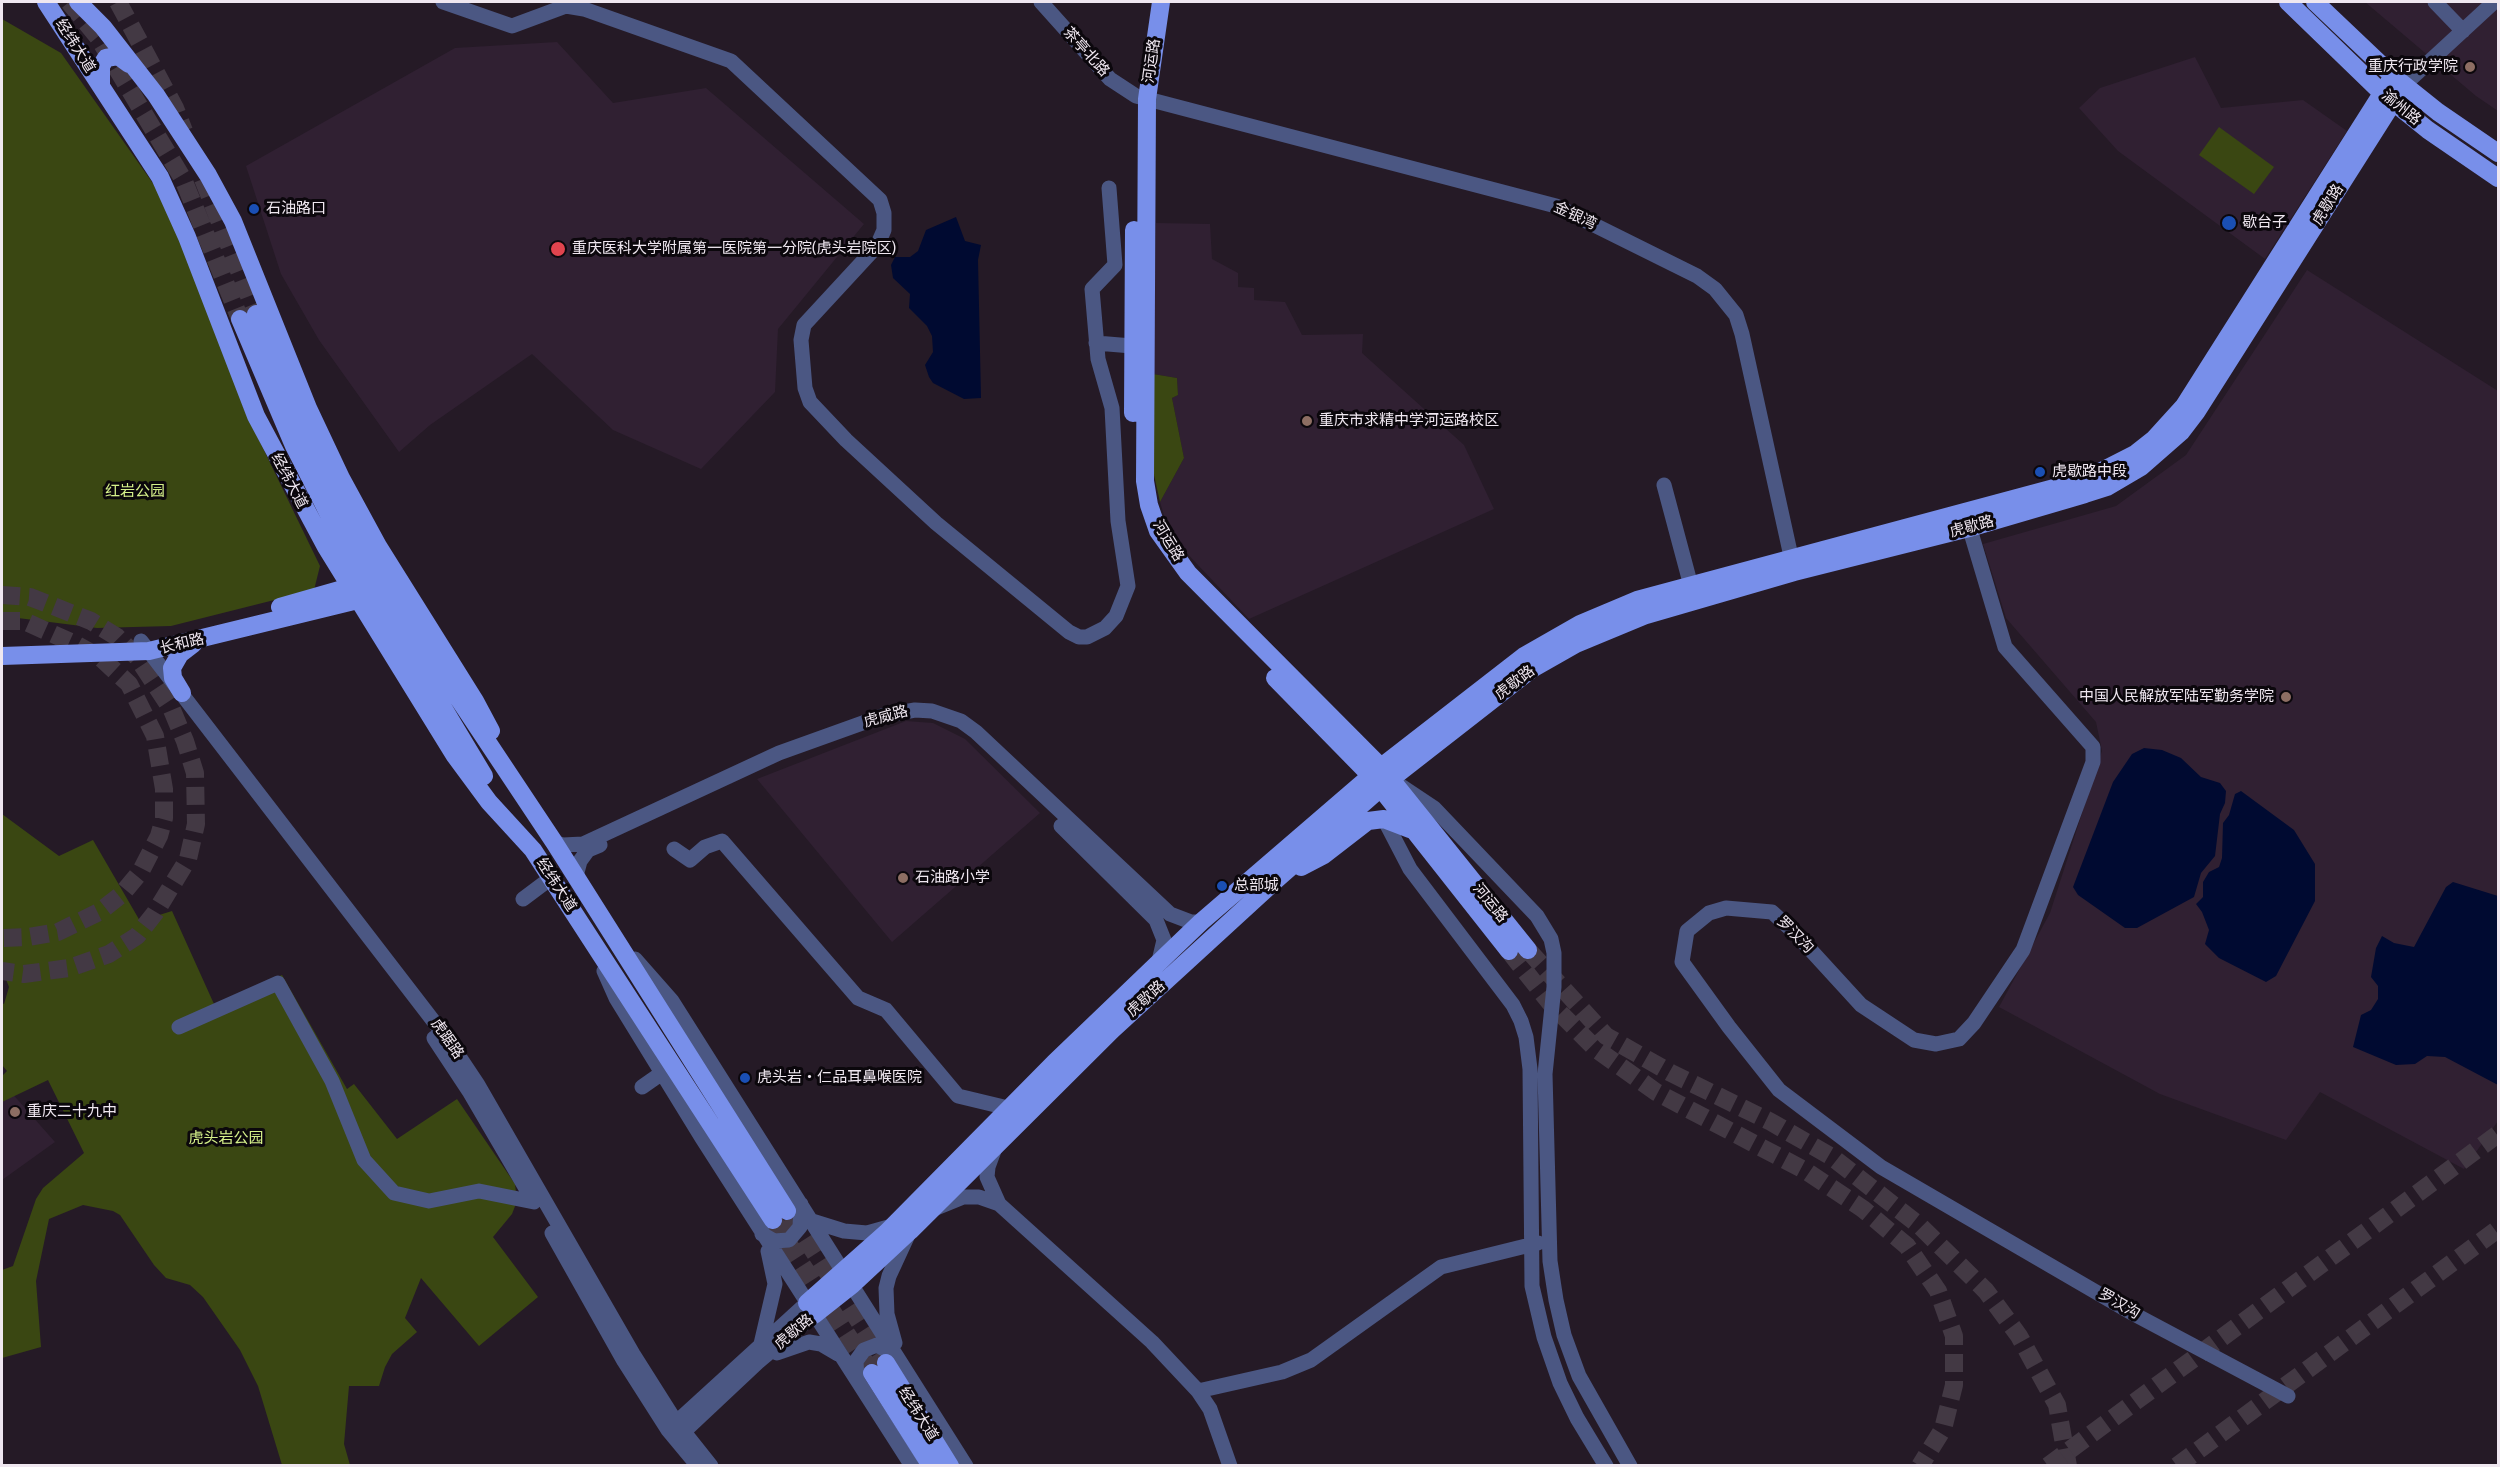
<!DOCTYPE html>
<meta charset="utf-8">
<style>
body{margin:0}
#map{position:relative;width:2500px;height:1467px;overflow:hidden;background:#251a26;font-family:"Fira Sans Condensed",sans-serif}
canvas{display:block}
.frame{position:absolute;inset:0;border:3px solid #efe7f0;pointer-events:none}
</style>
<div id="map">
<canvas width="2500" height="1467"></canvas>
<div class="frame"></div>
</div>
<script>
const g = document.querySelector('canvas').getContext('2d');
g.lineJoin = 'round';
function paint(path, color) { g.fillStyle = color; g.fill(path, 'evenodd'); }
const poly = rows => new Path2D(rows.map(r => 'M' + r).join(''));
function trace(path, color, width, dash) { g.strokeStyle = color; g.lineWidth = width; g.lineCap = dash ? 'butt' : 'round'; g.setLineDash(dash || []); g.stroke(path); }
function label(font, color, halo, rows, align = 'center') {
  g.font = font + ' "Fira Sans Condensed","Noto Sans SC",sans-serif'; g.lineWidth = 6; g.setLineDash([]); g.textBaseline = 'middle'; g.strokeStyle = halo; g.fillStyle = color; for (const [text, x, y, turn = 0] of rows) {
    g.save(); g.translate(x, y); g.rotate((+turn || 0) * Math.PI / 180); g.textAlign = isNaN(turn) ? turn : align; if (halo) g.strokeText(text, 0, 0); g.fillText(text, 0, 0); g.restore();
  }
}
const built = poly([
 [2365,2,2498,2,2498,111,2476,96],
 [557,42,613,103,706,88,864,224,778,329,775,392,701,469,613,430,532,354,430,425,399,452,319,340,281,274,246,166,455,48],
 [2195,57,2221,108,2303,100,2347,131,2265,259,2118,151,2079,108,2100,88],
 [1156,223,1210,224,1212,259,1238,273,1238,287,1254,288,1254,300,1285,302,1302,335,1363,334,1362,353,1464,445,1494,509,1249,619,1180,546,1167,525,1160,502,1184,458,1172,398,1178,395,1177,378,1153,374],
 [2307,270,2498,391,2498,1121,2464,1169,2320,1092,2286,1140,2160,1094,1999,1007,2050,913,2102,751,2096,722,2006,618,1983,544,2116,506,2186,455],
 [906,721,933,723,965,739,1040,813,892,942,757,779],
 [2,1082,55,1142,2,1180]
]);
const green = poly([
 [2,19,61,53,176,216,244,409,320,566,314,590,171,626,97,628,2,616],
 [2219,127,2274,167,2254,194,2199,155],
 [1153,374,1177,378,1178,395,1172,398,1184,458,1160,502,1154,475],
 [2,814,59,856,93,840,140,921,172,911,214,1004,282,975,347,1089,354,1084,397,1139,457,1099,515,1184,517,1201,512,1214,493,1237,538,1297,479,1346,421,1278,405,1318,417,1332,392,1354,385,1367,379,1386,349,1386,344,1444,350,1465,282,1465,258,1386,240,1350,203,1297,190,1285,166,1278,154,1265,120,1215,113,1211,83,1205,49,1219,36,1281,41,1347,2,1358,2,1270,13,1266,36,1199,43,1188,84,1153,48,1080,2,1102,2,1076,7,1071,2,1065,2,1003,4,1004,9,987,2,969]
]);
const water = poly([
 [956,217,965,241,981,245,978,260,981,398,964,399,933,383,929,377,925,365,933,352,932,336,927,326,909,308,910,294,893,278,891,265,895,257,910,257,918,251,926,230],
 [2144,748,2162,750,2181,758,2201,777,2220,783,2226,791,2225,803,2220,814,2215,856,2201,873,2194,897,2137,928,2125,928,2078,895,2073,887,2113,782,2132,754],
 [2241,791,2294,830,2315,864,2315,901,2276,976,2266,982,2219,958,2205,944,2209,930,2202,912,2196,904,2203,897,2203,882,2209,872,2219,867,2222,858,2223,823,2229,815,2235,794],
 [2453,882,2498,896,2498,1085,2445,1057,2427,1056,2415,1064,2396,1065,2353,1047,2361,1015,2371,1010,2378,999,2378,986,2371,977,2376,948,2382,936,2394,943,2414,947,2446,887]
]);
const majorTunnel = poly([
 [69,2,98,37,183,179,240,319],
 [118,2,175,108,184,131],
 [203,179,256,314],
 [2,595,30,597,91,621,117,637,137,657,172,710,185,741,195,773,196,824,188,859,155,913,137,936,109,954,69,968,24,974,2,971],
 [2,621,24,621,75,644,102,659,129,684,155,736,164,789,164,818,159,836,141,871,122,894,99,912,58,932,29,937,2,938],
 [1528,950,1606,1036,1671,1073,1771,1122,1832,1157,1920,1226,1986,1291,2019,1336,2057,1405,2068,1466],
 [1509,951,1551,1004,1596,1049,1656,1092,1806,1171,1863,1209,1907,1246,1938,1291,1954,1336,1954,1385,1943,1429,1920,1466],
 [791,1216,886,1363],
 [773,1220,872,1373]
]);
const highwayTunnel = poly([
 [2048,1466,2498,1134],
 [2177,1466,2498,1229]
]);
const minor = poly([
 [443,2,512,26,566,6,584,9,731,61,880,200,884,213,884,230,877,246,804,325,801,340,805,388,810,402,846,440,936,523,1069,632,1079,637,1087,637,1105,628,1116,616,1128,586,1118,521,1112,408,1098,359,1092,289,1115,265,1109,188],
 [1041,2,1110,79,1136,96,1556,206,1697,276,1715,289,1736,315,1742,334,1794,570],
 [2435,2,2463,31],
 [2404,85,2494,2],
 [1096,343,1132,346],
 [1664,485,1691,586],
 [1966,516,2005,647,2093,747,2093,762,2023,950,1974,1023,1959,1039,1936,1044,1914,1040,1861,1005,1796,934,1772,912,1726,908,1709,913,1687,931,1682,962,1729,1027,1779,1090,1881,1167,2132,1313,2288,1396],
 [141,641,448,1040,478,1085,633,1354,676,1422,711,1466],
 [1395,782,1434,808,1537,916,1551,939,1554,953,1554,987,1545,1074,1550,1261,1556,1300,1564,1335,1579,1376,1630,1466],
 [1384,819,1410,869,1513,1005,1521,1021,1526,1037,1530,1069,1532,1286,1544,1337,1560,1383,1577,1418,1606,1466],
 [1061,826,1156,920,1164,940,1159,961],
 [554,842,563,845,583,844,779,753,882,716,915,710,932,711,961,721,976,732,1170,914,1191,922,1201,922],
 [674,849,690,860,705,847,722,841,858,998,886,1010,958,1096,1008,1108],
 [576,876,580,861,588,850,600,845],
 [523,899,551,878],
 [635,959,672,1001,966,1466],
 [604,971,616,998,702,1138,912,1466],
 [179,1027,278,983,332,1081,364,1160,394,1193,429,1201,479,1191,534,1202],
 [434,1038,469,1091,528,1192],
 [642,1087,662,1073],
 [999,1204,1152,1342,1198,1391,1210,1409,1230,1466],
 [936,1208,963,1197,979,1197,999,1204,987,1177,988,1167,995,1148],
 [812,1221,844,1231,867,1233,892,1226],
 [552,1233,624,1361,668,1430,698,1466],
 [762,1234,774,1241,789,1240,800,1227,801,1204],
 [895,1343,887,1314,886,1288,889,1276,907,1237],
 [761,1344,775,1284,768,1251],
 [777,1353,809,1342,821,1344,838,1354],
 [857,1379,856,1361,864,1350,877,1345,894,1354],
 [1198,1391,1282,1372,1311,1360,1441,1267,1538,1243],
 [670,1428,807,1303],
 [676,1439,758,1362,814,1315]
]);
const major = poly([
 [46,2,160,177,187,237,256,416,326,547,455,756,489,802,533,850,773,1220],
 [78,2,103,27,156,95,208,175,233,221,308,408,341,478,378,546,475,701,491,731],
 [1161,2,1147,99,1145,481,1149,505,1158,531,1188,573,1381,767,1528,950],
 [2288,2,2382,93,2428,130,2498,178],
 [2315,2,2393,76,2438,112,2498,153],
 [101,87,101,66,106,58,118,56,129,64],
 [256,314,303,432,352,530,407,621,554,842,787,1211],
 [240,319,294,446,340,536,484,776],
 [1133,413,1134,230],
 [280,607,350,587],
 [2,656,149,651,358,600],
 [1275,678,1371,776,1509,951],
 [182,693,173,678,172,668,180,654,193,644],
 [1301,867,1324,855,1368,821,1384,819,1410,829],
 [807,1303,886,1233,1054,1063,1201,922,1381,767,1524,656,1580,624,1637,600,2084,480,2135,454,2154,439,2184,406,2393,76],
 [814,1315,852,1285,910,1231,1112,1030,1278,878,1391,779,1532,669,1576,644,1646,615,1794,572,1969,528,2085,494,2107,487,2141,467,2181,432,2197,411,2404,85],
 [886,1363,950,1466],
 [872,1373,931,1466]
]);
const markers = [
 [2470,67,6,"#8d6e63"],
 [254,209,6,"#1a4fb4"],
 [2229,223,8,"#1a4fb4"],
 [558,249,8,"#e0444e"],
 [1307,421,6,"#8d6e63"],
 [2040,472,6,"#1a4fb4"],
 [2286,697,6,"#8d6e63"],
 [903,878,6,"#8d6e63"],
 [1222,886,6,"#1a4fb4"],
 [745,1078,6,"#1a4fb4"],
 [15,1112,6,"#8d6e63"]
];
const streetNames = [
 ["经纬大道",75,46,58],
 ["茶亭北路",1086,52,48],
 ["河运路",1152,61,-82],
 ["渝州路",2401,108,39],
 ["虎歇路",2328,205,-58],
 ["金银湾",1575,216,25],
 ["经纬大道",289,481,62],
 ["虎歇路",1972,527,-15],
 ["河运路",1168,541,59],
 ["长和路",182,644,-13],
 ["虎歇路",1515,683,-37],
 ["虎威路",886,717,-15],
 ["经纬大道",556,885,57],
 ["河运路",1490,903,51],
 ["罗汉沟",1795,935,45],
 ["虎歇路",1146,999,-42],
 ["虎踞路",447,1039,55],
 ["罗汉沟",2119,1304,30],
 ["虎歇路",794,1332,-40],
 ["经纬大道",918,1414,58]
];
const poiNames = [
 ["重庆行政学院",2458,67,"right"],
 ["石油路口",266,209],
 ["歇台子",2242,223],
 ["重庆医科大学附属第一医院第一分院(虎头岩院区)",572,249],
 ["重庆市求精中学河运路校区",1319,421],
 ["虎歇路中段",2052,472],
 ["中国人民解放军陆军勤务学院",2274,697,"right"],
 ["石油路小学",915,878],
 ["总部城",1234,886],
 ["虎头岩‧仁品耳鼻喉医院",757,1078],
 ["重庆二十九中",27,1112]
];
const parkNames = [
 ["红岩公园",135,492],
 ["虎头岩公园",226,1139]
];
paint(built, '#302032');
paint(green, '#3a4712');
paint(water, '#000a31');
trace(majorTunnel, '#433944', 18, [18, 9]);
trace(highwayTunnel, '#433944', 18, [18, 9]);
trace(minor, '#4b5783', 15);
trace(major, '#788fea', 18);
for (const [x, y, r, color] of markers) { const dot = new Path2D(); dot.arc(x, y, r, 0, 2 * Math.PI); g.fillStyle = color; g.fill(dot); trace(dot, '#0b070c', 2); }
label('15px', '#efe7f0', '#0b070c', streetNames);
label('15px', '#efe7f0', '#0b070c', poiNames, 'left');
label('15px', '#d5f08a', '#0b070c', parkNames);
</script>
